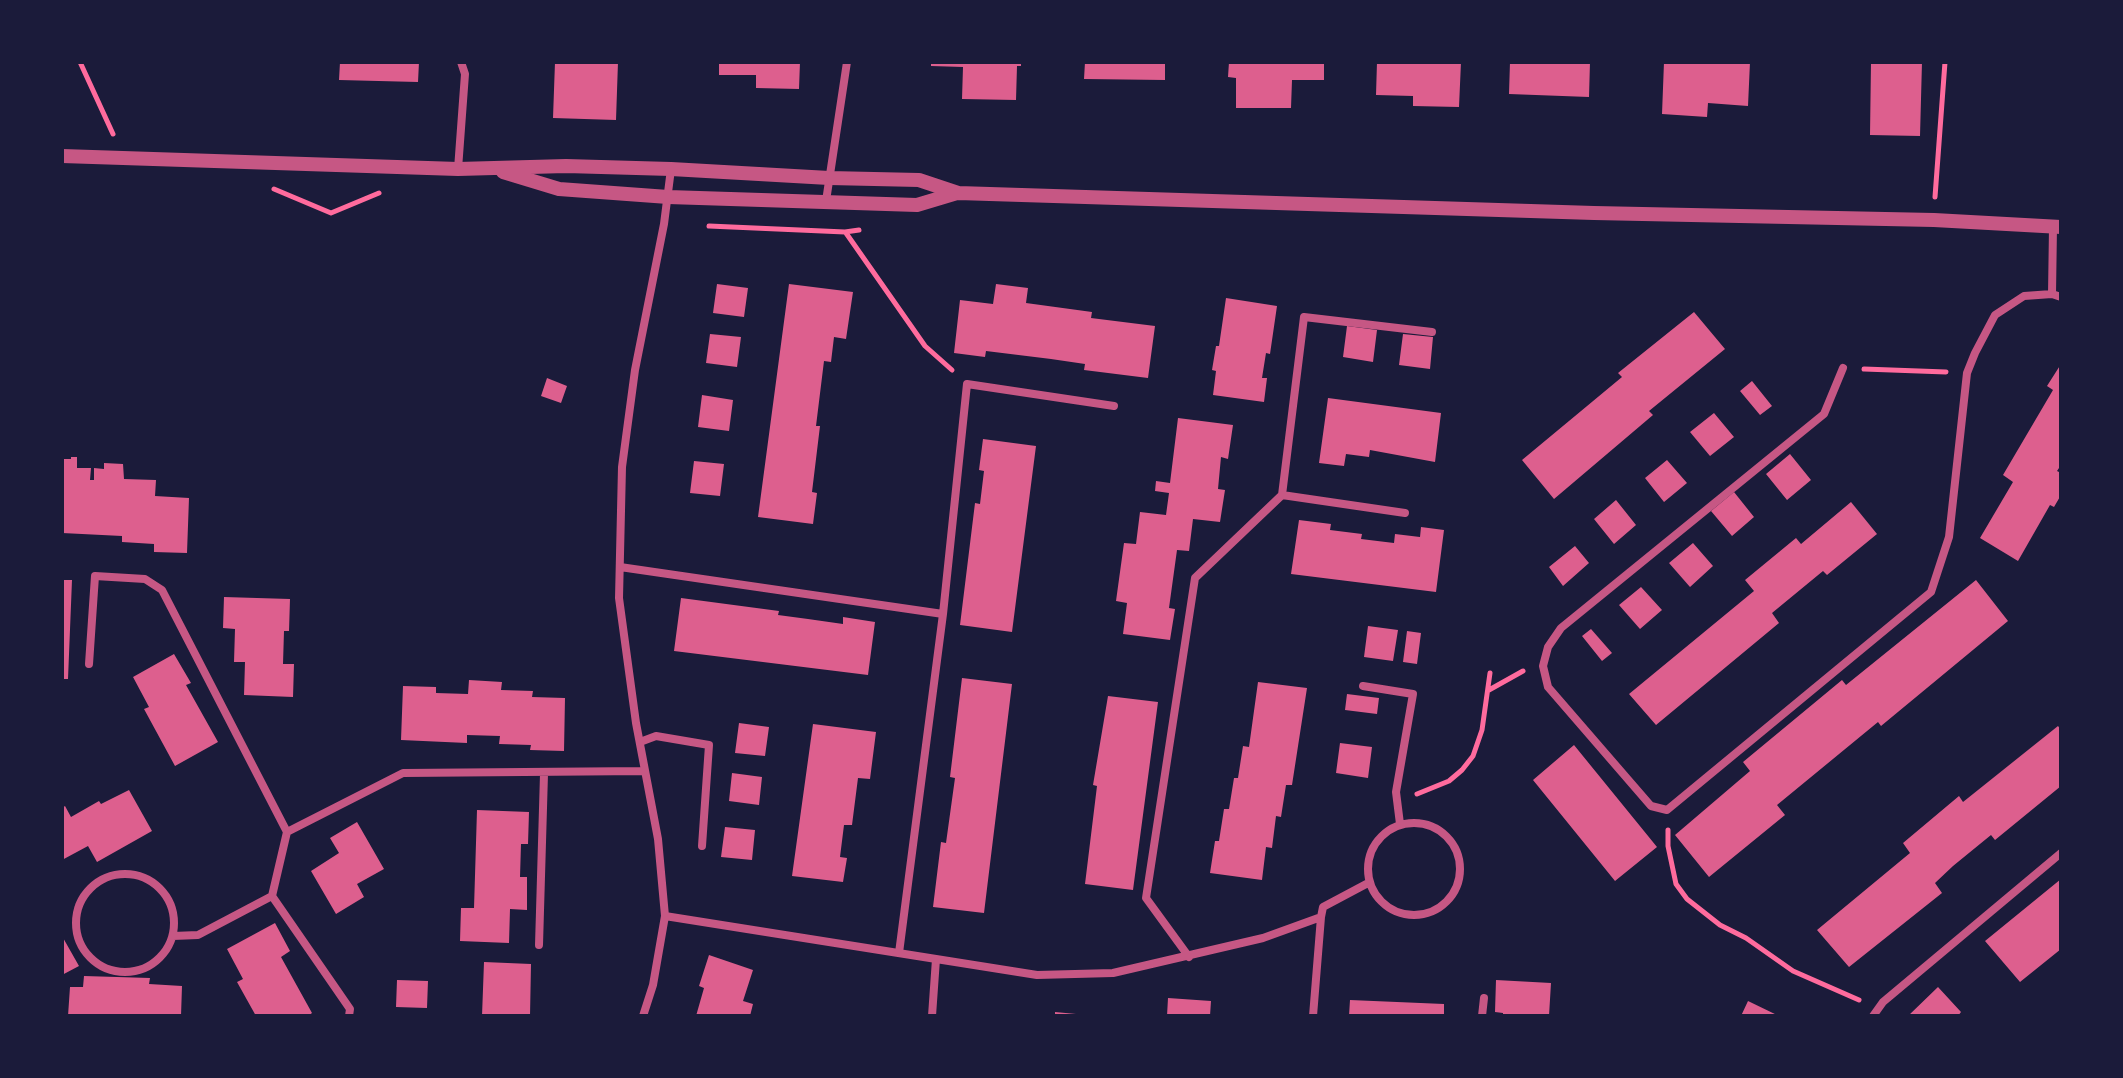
<!DOCTYPE html>
<style>
body{margin:0}
#map{position:relative;width:2123px;height:1078px;overflow:hidden;background:#1b1b3a;font-family:"Libre Baskerville",serif}
canvas{display:block}
.frame{position:absolute;inset:0;border:64px solid #1b1b3a;pointer-events:none}
</style>
<div id="map">
<canvas width="2123" height="1078"></canvas>
<div class="frame"></div>
</div>
<script>
const g = document.querySelector('canvas').getContext('2d');
g.lineJoin = 'round';
function paint(path, color) { g.fillStyle = color; g.fill(path, 'evenodd'); }
const poly = rows => new Path2D(rows.map(r => 'M' + r).join(''));
function trace(path, color, width, dash) { g.strokeStyle = color; g.lineWidth = width; g.lineCap = dash ? 'butt' : 'round'; g.setLineDash(dash || []); g.stroke(path); }
const building = poly([
 [340,62,419,62,418,82,339,80],
 [555,62,618,62,616,120,553,118],
 [719,62,800,62,799,89,756,88,756,75,719,75],
 [931,62,1021,62,1021,66,1017,66,1016,100,962,99,963,67,931,66],
 [1085,62,1165,62,1165,80,1084,79],
 [1229,62,1324,62,1324,80,1292,80,1291,108,1236,108,1236,78,1228,77],
 [1377,62,1461,62,1459,107,1413,106,1413,96,1376,95],
 [1510,62,1590,62,1589,97,1509,94],
 [1664,62,1750,62,1748,106,1708,103,1707,117,1662,114],
 [1871,62,1922,62,1920,136,1870,135],
 [717,284,748,288,744,317,713,313],
 [789,284,853,292,846,339,834,337,831,362,824,361,816,426,820,426,812,492,817,493,813,524,758,517],
 [996,284,1028,288,1026,303,1092,312,1091,318,1155,326,1148,378,1084,370,1085,364,1051,359,986,351,985,357,954,353,960,300,993,304],
 [1226,298,1277,306,1270,354,1266,353,1262,378,1267,378,1264,402,1213,395,1216,371,1212,370,1216,346,1219,346],
 [1694,312,1725,349,1649,411,1653,415,1554,499,1522,460,1622,377,1618,373],
 [1347,326,1377,330,1373,362,1343,357],
 [710,334,741,337,737,367,706,363],
 [1403,334,1433,337,1430,369,1399,365],
 [2061,364,2061,465,2057,471,2061,473,2061,495,2054,507,2050,505,2018,561,1980,538,2013,482,2003,475,2053,390,2047,386],
 [547,378,567,386,561,403,541,396],
 [1752,381,1772,406,1760,415,1740,391],
 [702,395,733,400,729,431,698,427],
 [1328,398,1441,413,1435,462,1370,450,1369,457,1346,454,1344,466,1319,463],
 [1714,413,1734,437,1710,456,1690,432],
 [1178,418,1233,425,1228,459,1221,457,1218,489,1225,490,1220,522,1193,519,1189,551,1177,550,1169,608,1175,609,1170,640,1123,634,1127,603,1116,601,1124,543,1136,544,1140,512,1166,515,1169,493,1155,491,1156,481,1170,483],
 [983,439,1036,446,1012,632,960,625,975,503,980,504,984,471,979,470],
 [1790,454,1811,480,1787,500,1766,474],
 [71,457,77,457,77,468,91,468,90,480,94,480,94,468,104,469,104,463,123,464,124,479,156,480,155,496,189,498,187,553,154,552,154,544,122,542,122,536,62,533,62,459,71,459],
 [1667,460,1687,483,1664,502,1645,478],
 [694,461,724,464,720,496,690,493],
 [1734,492,1754,517,1732,536,1711,511],
 [1616,500,1636,525,1614,544,1594,519],
 [1851,502,1877,534,1827,575,1823,571,1772,613,1779,623,1656,725,1629,694,1754,591,1745,580,1796,538,1801,544],
 [1299,520,1331,524,1330,530,1362,534,1361,539,1394,543,1395,534,1420,537,1421,527,1444,530,1436,592,1291,574],
 [1693,543,1713,566,1690,587,1669,563],
 [1575,546,1589,563,1563,586,1549,567],
 [62,580,72,580,68,679,62,679],
 [1976,580,2008,621,1881,726,1878,722,1777,805,1785,815,1709,877,1675,835,1750,771,1743,762,1842,680,1846,685],
 [1641,587,1662,610,1640,629,1619,605],
 [224,597,290,599,289,631,284,631,283,664,294,664,293,697,244,695,245,662,234,662,235,629,223,628],
 [681,598,779,611,778,615,808,619,843,624,843,617,875,622,868,675,674,651],
 [1368,626,1398,630,1393,661,1364,657],
 [1591,629,1612,653,1602,661,1582,636],
 [1407,631,1421,633,1417,664,1403,662],
 [174,654,191,683,186,685,218,742,175,766,144,709,149,707,133,677],
 [962,678,1012,684,984,913,933,907,941,842,946,843,955,778,950,777],
 [469,680,502,682,501,690,533,691,532,697,565,698,564,751,530,750,531,745,499,744,500,736,467,735,467,743,401,740,403,686,436,687,436,693,468,694],
 [1258,682,1307,688,1292,785,1286,785,1281,817,1276,816,1272,848,1266,847,1262,880,1210,873,1215,841,1219,841,1224,809,1229,809,1234,778,1238,778,1243,746,1249,747],
 [1347,694,1379,698,1377,714,1345,710],
 [1108,696,1158,702,1133,890,1085,884,1097,786,1093,785],
 [739,723,769,727,765,756,735,753],
 [813,724,876,732,870,779,858,778,852,825,844,825,840,857,847,858,843,882,792,876],
 [2058,726,2061,730,2061,786,1995,840,1991,835,1953,866,1935,883,1942,893,1849,967,1817,930,1910,853,1903,843,1959,796,1963,802],
 [1340,743,1372,747,1368,778,1336,773],
 [1574,745,1657,847,1615,881,1533,780],
 [732,773,762,777,759,805,729,801],
 [129,790,152,831,97,862,88,846,62,860,62,808,65,806,71,817,99,801,101,804],
 [477,810,529,812,528,844,521,844,520,877,527,877,527,910,510,909,509,943,460,941,461,908,474,908],
 [357,822,384,869,357,884,364,897,336,914,311,871,339,853,330,838],
 [725,827,755,830,752,860,721,857],
 [2061,879,2061,949,2020,982,1985,941],
 [275,923,290,951,281,957,312,1013,308,1016,256,1016,237,982,243,979,227,949],
 [62,936,79,966,62,975],
 [709,955,753,970,743,1001,753,1004,750,1016,696,1016,704,988,699,986],
 [484,962,531,964,530,1016,482,1016],
 [84,976,150,978,149,984,182,986,181,1016,68,1016,70,987,83,987],
 [397,980,428,981,427,1008,396,1007],
 [1496,980,1551,983,1549,1016,1503,1016,1503,1013,1495,1012],
 [1938,987,1961,1012,1958,1016,1908,1016],
 [1168,998,1211,1001,1210,1016,1167,1016],
 [1350,1000,1444,1004,1444,1016,1349,1016],
 [1748,1001,1779,1016,1741,1016],
 [1055,1012,1076,1014,1076,1016,1055,1016]
]);
const path = poly([
 [80,62,113,134],
 [274,189,331,213,379,193],
 [1935,197,1945,62],
 [709,226,845,232,859,230],
 [846,233,925,346,952,370],
 [1864,369,1946,372],
 [1489,690,1523,671],
 [1417,794,1449,781,1462,770,1473,756,1482,730,1490,673],
 [1668,830,1668,846,1676,884,1687,899,1720,925,1746,938,1793,971,1859,1000]
]);
const minor = poly([
 [458,169,465,74,461,62],
 [826,201,847,62],
 [2052,294,2053,227],
 [1843,368,1824,414,1561,628,1548,647,1543,666,1548,687,1651,806,1667,810,1931,592,1949,537,1967,373,1975,353,1995,315,2024,296,2052,294,2061,297],
 [1282,495,1405,513],
 [620,567,943,614],
 [89,664,95,576,145,579,162,590,287,832],
 [1363,686,1413,694,1396,792,1400,824],
 [640,742,656,736,709,745,702,846],
 '1368 869a46 46 0 1 1 92 0a46 46 0 1 1-92 0Z',
 '76 923a49 49 0 1 1 98 0a49 49 0 1 1-98 0Z',
 [272,896,350,1009,349,1016],
 [665,916,1037,975,1113,973,1263,938,1321,917,1323,907,1370,882],
 [173,936,198,935,272,896,287,832,403,773,645,771],
 [539,945,544,774],
 [899,953,943,614,967,384,1114,406],
 [1189,957,1146,898,1195,578,1282,495,1304,317,1432,332],
 [643,1016,653,985,665,916,658,839,636,723,619,598,622,467,635,370,664,224,671,169],
 [932,1016,936,959],
 [1313,1016,1321,917],
 [1482,1016,1484,998],
 [1873,1016,1883,1002,2061,853]
]);
const tertiary = poly([
 [62,156,458,169,566,166,671,169,829,178,919,180,958,193,1594,213,1934,220,2061,227],
 [503,172,559,189,668,197,917,205,957,193]
]);
paint(building, '#dd5f8e');
trace(path, '#ff6b9d', 5);
trace(minor, '#c65784', 8);
trace(tertiary, '#c65784', 14);
</script>
